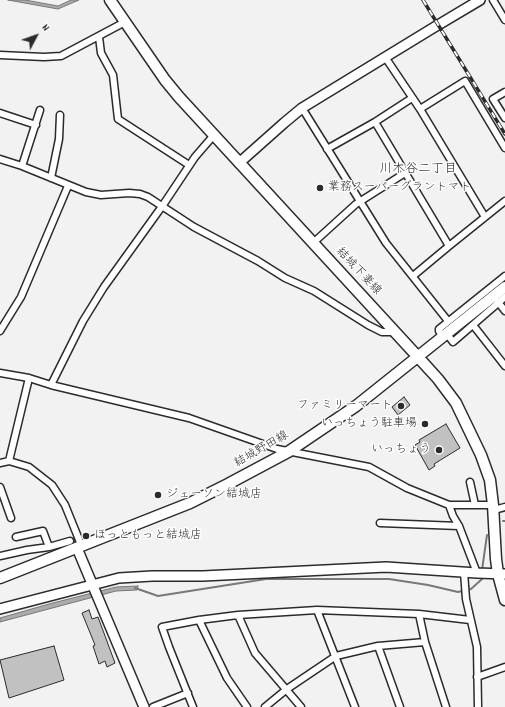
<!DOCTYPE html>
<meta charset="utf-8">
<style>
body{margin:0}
#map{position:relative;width:505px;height:707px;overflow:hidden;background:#f2f2f2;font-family:Dekko,sans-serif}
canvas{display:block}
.north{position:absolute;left:16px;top:16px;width:40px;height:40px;-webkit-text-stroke:3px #fff;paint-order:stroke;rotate:49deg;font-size:11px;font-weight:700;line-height:16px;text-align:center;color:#2b2b2b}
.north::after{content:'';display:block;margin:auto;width:14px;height:18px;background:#2b2b2b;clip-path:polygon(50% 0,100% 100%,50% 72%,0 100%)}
</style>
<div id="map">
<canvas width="505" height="707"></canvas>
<div class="north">N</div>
</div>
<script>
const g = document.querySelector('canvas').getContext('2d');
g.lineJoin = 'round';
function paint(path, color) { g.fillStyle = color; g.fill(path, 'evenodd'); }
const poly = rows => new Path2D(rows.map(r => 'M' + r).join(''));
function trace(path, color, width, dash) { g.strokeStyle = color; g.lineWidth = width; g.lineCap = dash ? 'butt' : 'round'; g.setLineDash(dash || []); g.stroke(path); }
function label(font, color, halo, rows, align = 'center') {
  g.font = font + ' Dekko,"Klee One",sans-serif'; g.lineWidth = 3; g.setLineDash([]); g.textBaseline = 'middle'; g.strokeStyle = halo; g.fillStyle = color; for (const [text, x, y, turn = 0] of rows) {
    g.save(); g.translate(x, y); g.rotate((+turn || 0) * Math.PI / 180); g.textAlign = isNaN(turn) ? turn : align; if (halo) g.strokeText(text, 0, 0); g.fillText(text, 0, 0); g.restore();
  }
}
const water = poly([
 [8,0,25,0,58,6,71,0,79,0,58,9,8,0],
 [138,586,137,590,116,591,0,622,0,618,49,604,116,587,138,586]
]);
const stream = poly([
 [503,521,505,521],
 [482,570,487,535],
 [135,588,158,596,266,579,389,579,428,585,458,592,471,589,482,579,482,576]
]);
const building = poly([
 [404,397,410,405,398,415,392,407,404,397],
 [446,424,460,448,434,464,435,466,429,470,415,445,420,442,419,440,446,424],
 [89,610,92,619,98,617,115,663,107,667,105,661,99,664,93,646,95,645,82,613,89,610],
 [54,646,64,680,9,698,0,660,54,646]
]);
const street = poly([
 [493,0,505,20],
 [99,37,101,53,113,75,118,119,189,165],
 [0,55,44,57,61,56,125,22],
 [385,57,420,109,485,217],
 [505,92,493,99,505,118],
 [302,108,386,243,448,321],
 [420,109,465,81,505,148],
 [0,113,36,125],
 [375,122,449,246],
 [327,149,375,122,412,98],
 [0,159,22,166,86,192,101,195,129,193,140,194,148,197,194,227,258,261,285,278,314,291,368,325,382,332,395,332],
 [22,166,40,110],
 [51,178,59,139,60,115],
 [313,243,356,204,405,173],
 [413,276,449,246,505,201],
 [498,302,505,311],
 [473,325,505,366],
 [0,331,21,297,68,186],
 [447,334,453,342,505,297],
 [443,337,439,331,439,329,505,276],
 [0,373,29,378,51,385,189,418,277,449,369,467,407,488,449,505,493,505],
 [51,385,83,321,104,287,163,205,195,157,214,135],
 [9,461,29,378],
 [0,463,9,461,29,467,52,485,65,505,82,547],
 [470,482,475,505],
 [0,487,11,518],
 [449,505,453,516,459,526,477,573],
 [494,510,505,507],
 [380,523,459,526],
 [16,537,43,531,49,547],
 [0,556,27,550,49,547,70,541],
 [464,572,466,599,477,647,478,707],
 [317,610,355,707],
 [419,614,425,642,446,707],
 [238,615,255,653,301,707],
 [199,620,227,678,247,707],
 [378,646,400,707],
 [477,677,505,667],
 [153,707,188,693],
 [193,707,169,647,162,627,199,620,238,615,317,610,419,614,470,620],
 [265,707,287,689,336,656,378,646,425,642]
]);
const secondary = poly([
 [239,163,284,123,302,108,433,28,480,0],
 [77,548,144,707],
 [0,609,119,578,152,576,203,576,386,567,477,573,505,574]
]);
const primary = poly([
 [110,0,165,80,179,97,418,357,438,379,456,403,481,455,490,480,493,505,496,559,498,574,505,600],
 [0,578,190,503,228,484,288,452,356,406,505,287]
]);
const rail = poly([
 [423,0,505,134]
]);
const markers = [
 [320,188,4,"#2b2b2b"],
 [401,406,4,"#2b2b2b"],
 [425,424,4,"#2b2b2b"],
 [439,450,4,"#2b2b2b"],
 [158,495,4,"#2b2b2b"],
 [86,536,4,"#2b2b2b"]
];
const poiNames = [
 ["業務スーパーグラントマト",328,188],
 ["ファミリーマート",393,406,"right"],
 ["いっちょう駐車場",417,424,"right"],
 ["いっちょう",431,450,"right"],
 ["ジェーソン結城店",166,495],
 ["ほっともっと結城店",94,536]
];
const streetNames = [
 ["結城下妻線",358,272,47],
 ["結城野田線",262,450,-30]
];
const neighbourhoodNames = [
 ["川木谷二丁目",418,170]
];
paint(water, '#ababab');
trace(water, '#787878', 1);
trace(stream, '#787878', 2);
paint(building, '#c1c1c1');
trace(building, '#2b2b2b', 1);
trace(street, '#2b2b2b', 9);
trace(secondary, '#2b2b2b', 12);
trace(primary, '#2b2b2b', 13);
trace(street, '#fff', 6);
trace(secondary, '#fff', 9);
trace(primary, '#fff', 10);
trace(rail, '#2b2b2b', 3.5);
trace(rail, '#fff', 2, [6]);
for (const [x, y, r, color] of markers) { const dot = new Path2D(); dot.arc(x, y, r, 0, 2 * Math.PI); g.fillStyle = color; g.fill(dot); trace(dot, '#fff', 1.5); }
label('12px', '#2b2b2b', '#fff', poiNames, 'left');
label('12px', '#2b2b2b', '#fff', streetNames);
label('13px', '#2b2b2b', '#fff', neighbourhoodNames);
</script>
